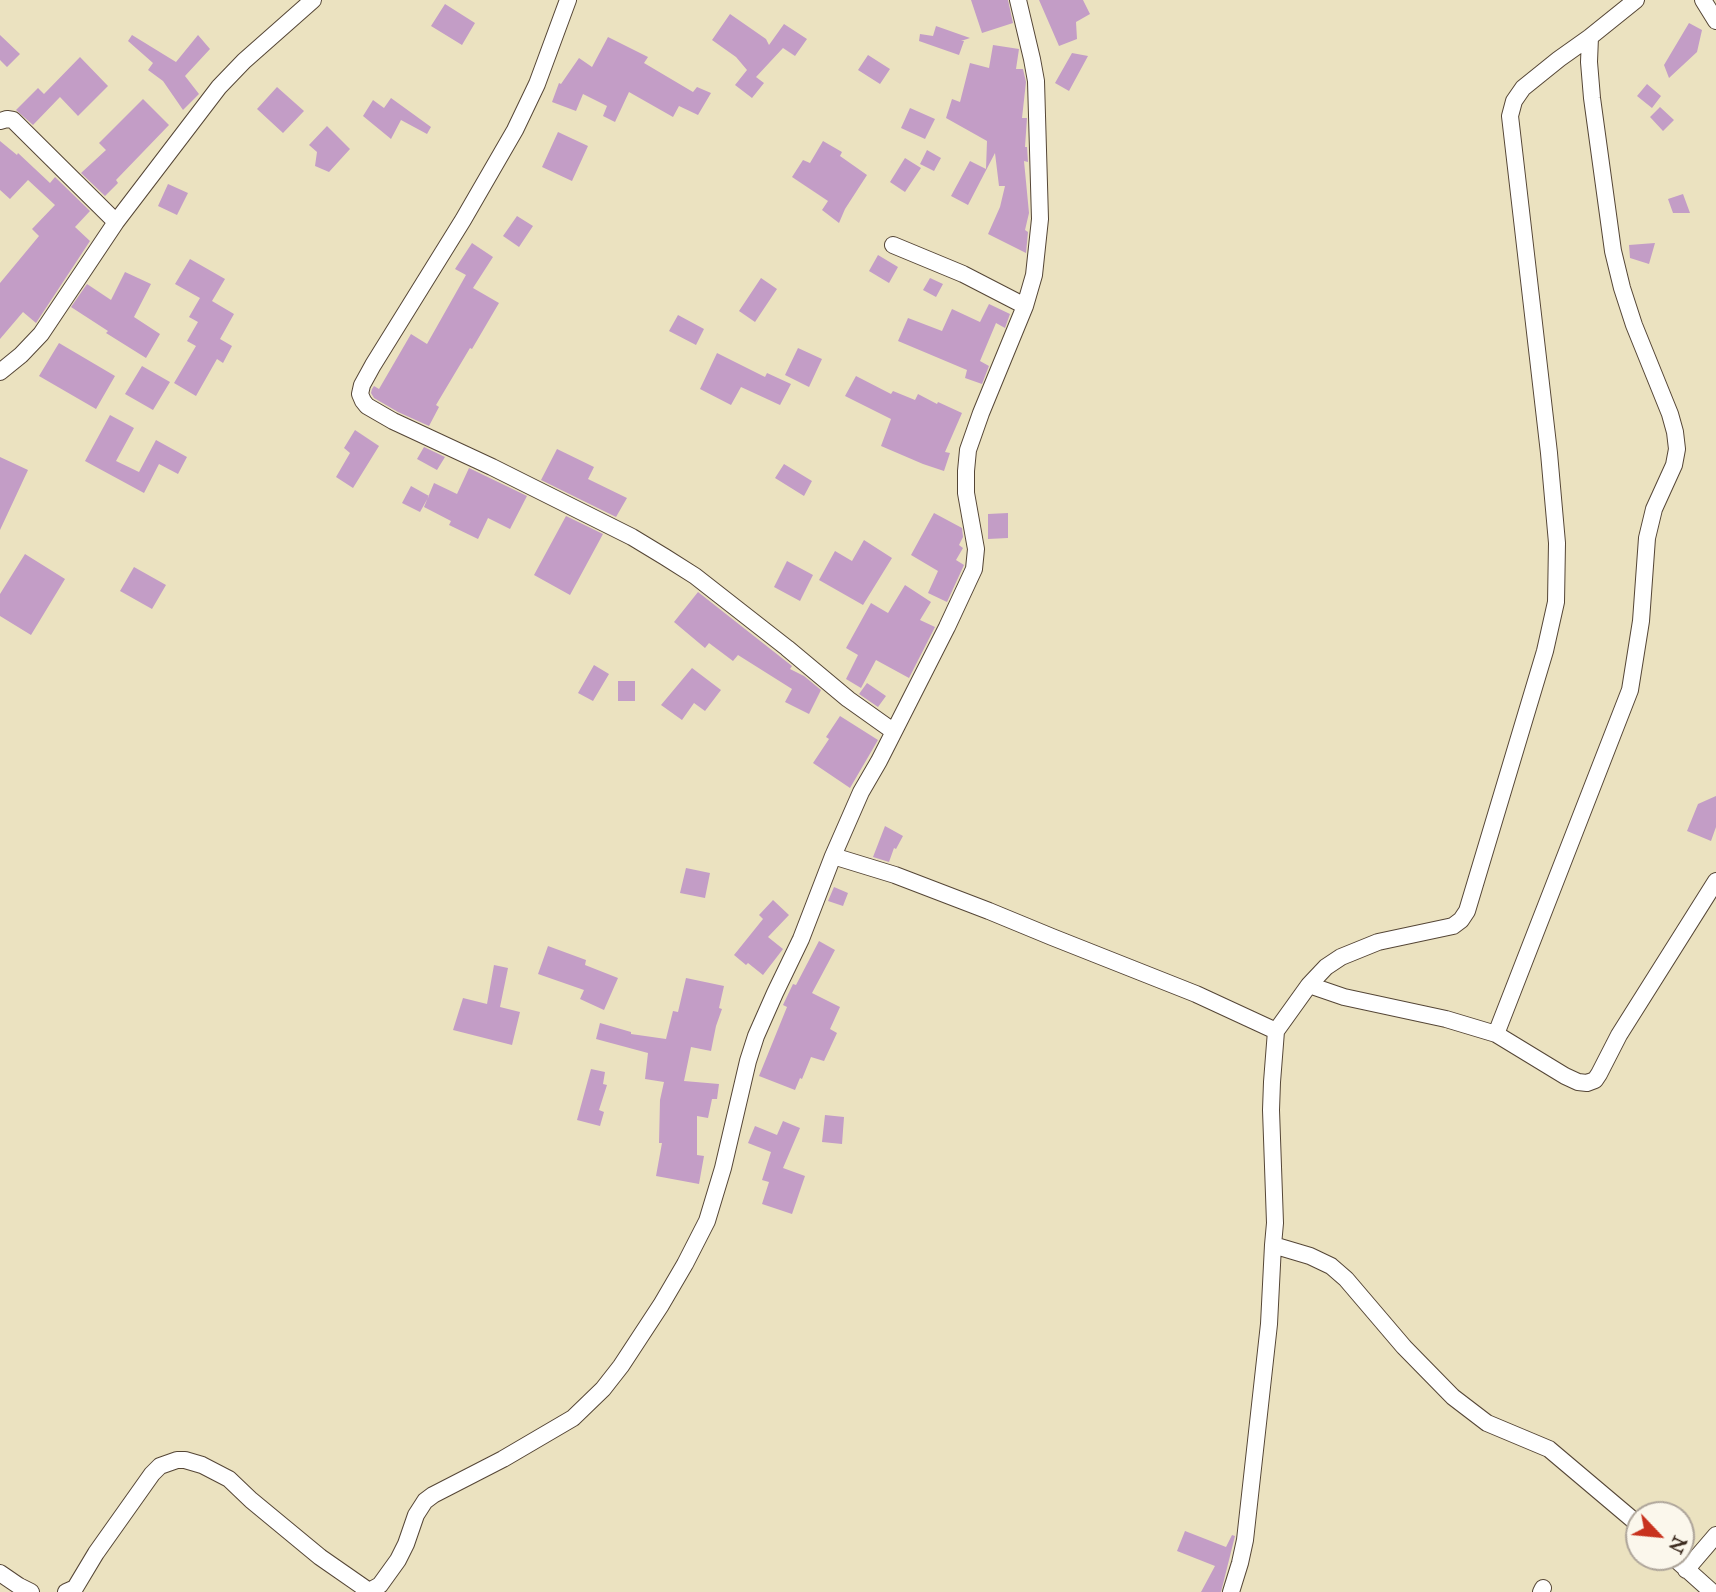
<!DOCTYPE html>
<style>
body{margin:0}
#map{position:relative;width:1716px;height:1592px;overflow:hidden;background:#ebe2c0;font-family:"IM FELL Great Primer",serif}
canvas{display:block}
.north{position:absolute;left:1625px;top:1501px;width:70px;height:70px;box-sizing:border-box;background:#fbf7ec;border:2px solid #aea59a;border-radius:50%;rotate:116deg;font-size:19px;font-weight:700;line-height:28px;text-align:center;color:#3b2a1e}
.north::after{content:'';display:block;margin:auto;width:24px;height:32px;background:#c8321e;clip-path:polygon(50% 0,100% 100%,50% 72%,0 100%)}
</style>
<div id="map">
<canvas width="1716" height="1592"></canvas>
<div class="north">N</div>
</div>
<script>
const g = document.querySelector('canvas').getContext('2d');
g.lineJoin = 'round';
function paint(path, color) { g.fillStyle = color; g.fill(path, 'evenodd'); }
const poly = rows => new Path2D(rows.map(r => 'M' + r).join(''));
function trace(path, color, width, dash) { g.strokeStyle = color; g.lineWidth = width; g.lineCap = dash ? 'butt' : 'round'; g.setLineDash(dash || []); g.stroke(path); }
const building = poly([
 [971,0,1008,0,1013,23,982,33],
 [1039,0,1083,0,1090,14,1076,22,1077,39,1059,46],
 [445,4,475,23,462,45,431,26],
 [730,14,766,39,769,45,784,24,807,39,795,56,783,48,756,77,764,83,752,98,735,85,747,70,736,57,712,40],
 [1689,23,1702,30,1697,52,1669,78,1664,65],
 [936,26,970,38,961,41,964,41,959,55,919,41,920,34,933,36],
 [0,35,20,54,7,67,0,60],
 [132,35,176,62,198,35,210,49,185,76,199,94,183,110,163,81,148,70,153,63,128,41],
 [608,37,648,57,644,63,693,92,697,87,711,93,698,115,679,106,673,117,629,92,615,122,603,116,607,106,583,94,576,111,552,102,559,83,561,84,579,58,592,67],
 [993,45,1019,49,1016,69,1023,69,1026,82,1022,118,1027,118,1025,147,1027,147,1028,162,1024,161,1029,213,1025,230,1028,232,1026,253,988,234,1000,207,1005,186,999,186,995,153,968,205,951,196,970,161,986,169,987,141,946,118,952,99,960,102,970,63,989,68],
 [1072,53,1088,56,1069,91,1055,83],
 [868,55,890,69,880,84,858,70],
 [80,57,108,86,78,116,60,97,33,125,16,110,38,88,44,94],
 [1647,84,1661,96,1652,108,1637,96],
 [277,87,304,111,283,133,257,109],
 [391,98,431,127,427,134,401,120,391,139,363,116,373,100,384,108],
 [143,99,169,125,116,180,118,183,105,196,81,173,106,150,99,143],
 [1660,107,1674,120,1663,131,1650,117],
 [910,108,935,119,925,139,901,128],
 [327,126,350,149,329,172,315,166,317,152,309,145],
 [558,132,588,146,572,181,542,167],
 [0,141,17,155,18,153,50,183,55,177,90,211,75,227,90,241,36,323,23,312,0,339,0,283,39,236,32,229,55,205,28,180,10,199,0,190],
 [823,141,842,152,840,156,867,175,845,209,839,223,822,210,828,201,792,177,803,160,810,163],
 [927,150,941,158,934,171,920,164],
 [905,158,921,168,905,192,890,182],
 [168,184,188,193,177,215,158,206],
 [1683,194,1690,213,1673,213,1668,199],
 [517,216,533,226,519,247,503,236],
 [472,243,493,257,473,288,499,303,472,349,470,348,436,405,439,407,429,426,398,412,374,398,371,393,372,389,374,386,379,389,411,334,427,344,466,275,455,269],
 [1655,243,1649,264,1630,258,1629,245],
 [878,255,898,267,889,283,869,271],
 [190,259,225,279,212,301,234,314,220,339,232,346,223,363,217,359,196,396,174,383,196,346,187,341,198,322,189,317,200,298,175,284],
 [125,272,151,284,134,317,160,334,146,358,106,333,108,331,71,307,87,284,111,300],
 [761,278,777,289,755,322,739,311],
 [930,278,943,284,936,297,923,290],
 [989,304,1010,314,1005,328,996,323,980,361,989,366,982,384,965,378,967,370,898,341,908,318,942,331,952,309,980,322],
 [678,315,704,329,696,345,669,331],
 [59,343,115,376,96,409,39,376],
 [798,348,822,359,809,387,785,375],
 [717,353,765,377,767,373,791,384,780,405,741,387,731,405,700,389],
 [142,366,170,382,153,410,125,394],
 [856,376,891,394,893,391,915,400,918,394,937,404,938,402,962,413,945,452,950,453,944,471,923,464,881,446,891,419,845,396],
 [110,415,134,428,116,461,139,472,156,440,187,457,178,474,159,464,144,493,85,461],
 [355,430,379,446,353,488,336,477,350,453,344,448],
 [424,447,445,457,437,470,417,459],
 [557,449,594,467,588,479,627,498,616,517,541,480],
 [0,457,28,470,0,530],
 [784,464,812,481,804,496,775,478],
 [469,468,527,496,510,529,488,518,478,539,449,525,451,521,424,507,434,483,457,494],
 [411,486,429,496,420,512,402,503],
 [934,513,962,528,963,537,959,545,963,548,956,560,964,565,947,602,928,593,938,571,911,555],
 [1008,513,1008,538,988,539,988,514],
 [566,516,603,534,570,595,534,575],
 [864,540,892,558,863,605,819,580,835,551,852,561],
 [25,554,65,579,31,635,0,616,0,594],
 [787,561,813,575,800,601,774,587],
 [134,567,166,585,152,609,120,591],
 [905,585,931,602,920,620,935,627,909,678,876,660,861,688,846,679,858,655,846,648,871,603,888,613],
 [698,592,792,666,790,669,804,676,821,690,809,714,785,702,792,689,738,655,733,661,709,643,705,648,674,622],
 [594,665,609,674,593,701,578,693],
 [692,668,721,690,705,711,694,703,682,720,661,705],
 [618,681,635,681,635,701,618,701],
 [867,683,886,696,878,707,859,694],
 [840,716,878,740,850,788,813,763,829,739,826,737],
 [1716,796,1716,827,1711,841,1687,831,1698,804],
 [885,826,903,836,896,849,894,848,889,862,873,857],
 [686,868,710,873,705,898,680,893],
 [834,887,848,893,843,906,828,901],
 [773,900,789,915,768,937,783,949,763,975,748,963,746,965,734,955,763,919,759,915],
 [819,941,835,950,812,993,840,1007,830,1029,837,1033,824,1061,811,1057,802,1079,800,1078,795,1090,759,1076,787,1007,783,1005,793,984,796,985],
 [548,946,586,960,585,965,618,978,604,1010,580,999,584,990,538,974],
 [494,965,508,968,500,1007,520,1012,512,1045,453,1030,463,998,487,1004],
 [686,978,724,986,719,1008,722,1009,716,1026,711,1051,691,1047,684,1081,719,1084,717,1099,712,1099,708,1118,697,1116,697,1155,704,1156,699,1184,656,1176,662,1143,659,1143,660,1100,664,1082,645,1079,648,1053,596,1039,600,1023,631,1032,631,1034,666,1039,673,1011,678,1012],
 [591,1069,605,1072,603,1084,607,1085,599,1110,604,1112,600,1126,577,1120],
 [825,1115,844,1117,842,1144,822,1142],
 [783,1121,800,1128,783,1168,805,1176,792,1214,762,1204,769,1182,762,1180,771,1152,748,1143,755,1126,777,1135],
 [1185,1531,1226,1547,1232,1535,1235,1536,1221,1592,1201,1592,1215,1566,1177,1551]
]);
const street = poly([
 [568,0,537,84,515,130,463,220,373,365,362,385,360,394,363,401,367,406,393,421,492,467,632,537,665,557,695,576,787,648,848,699,893,731],
 [1018,0,1032,59,1036,81,1040,219,1034,275,1025,306,981,413,968,450,966,471,966,493,976,549,974,569,947,627,879,761,861,792,833,856,895,875,989,911,1052,937,1196,994,1276,1031],
 [1636,0,1590,37,1559,59,1523,88,1514,101,1510,116,1549,453,1557,543,1556,602,1545,651,1467,911,1461,920,1453,926,1378,942,1341,957,1326,967,1309,985,1276,1031,1272,1082,1271,1110,1275,1223,1273,1245,1310,1256,1331,1266,1346,1279,1404,1347,1453,1397,1487,1423,1549,1449,1639,1525],
 [1703,0,1716,21],
 [0,121,7,119,13,120,116,222],
 [893,245,963,274,1025,306],
 [0,372,21,355,41,334,116,222,219,87,244,61,313,0],
 [1309,985,1344,997,1446,1019,1496,1034,1565,1076,1578,1082,1587,1083,1595,1080,1599,1074,1619,1035,1716,881],
 [1496,1034,1630,690,1641,621,1647,538,1654,509,1674,465,1677,449,1675,432,1670,414,1634,325,1622,288,1613,251,1592,98,1589,62,1590,37],
 [1673,1557,1712,1592],
 [1686,1570,1716,1535],
 [0,1573,19,1586,31,1592],
 [66,1592,75,1588,96,1553,152,1474,160,1466,177,1460,185,1460,202,1465,229,1479,251,1500,320,1557,366,1589,371,1590,380,1585,398,1560,406,1544,416,1515,425,1501,433,1495,503,1459,573,1418,603,1389,621,1366,661,1305,685,1264,707,1221,723,1168,748,1061,756,1036,775,993,801,939,833,856],
 [1231,1592,1240,1563,1245,1540,1269,1324,1273,1245],
 [1541,1592,1543,1588]
]);
paint(building, '#c39dc6');
trace(street, '#554636', 18);
trace(street, '#fff', 16);
</script>
